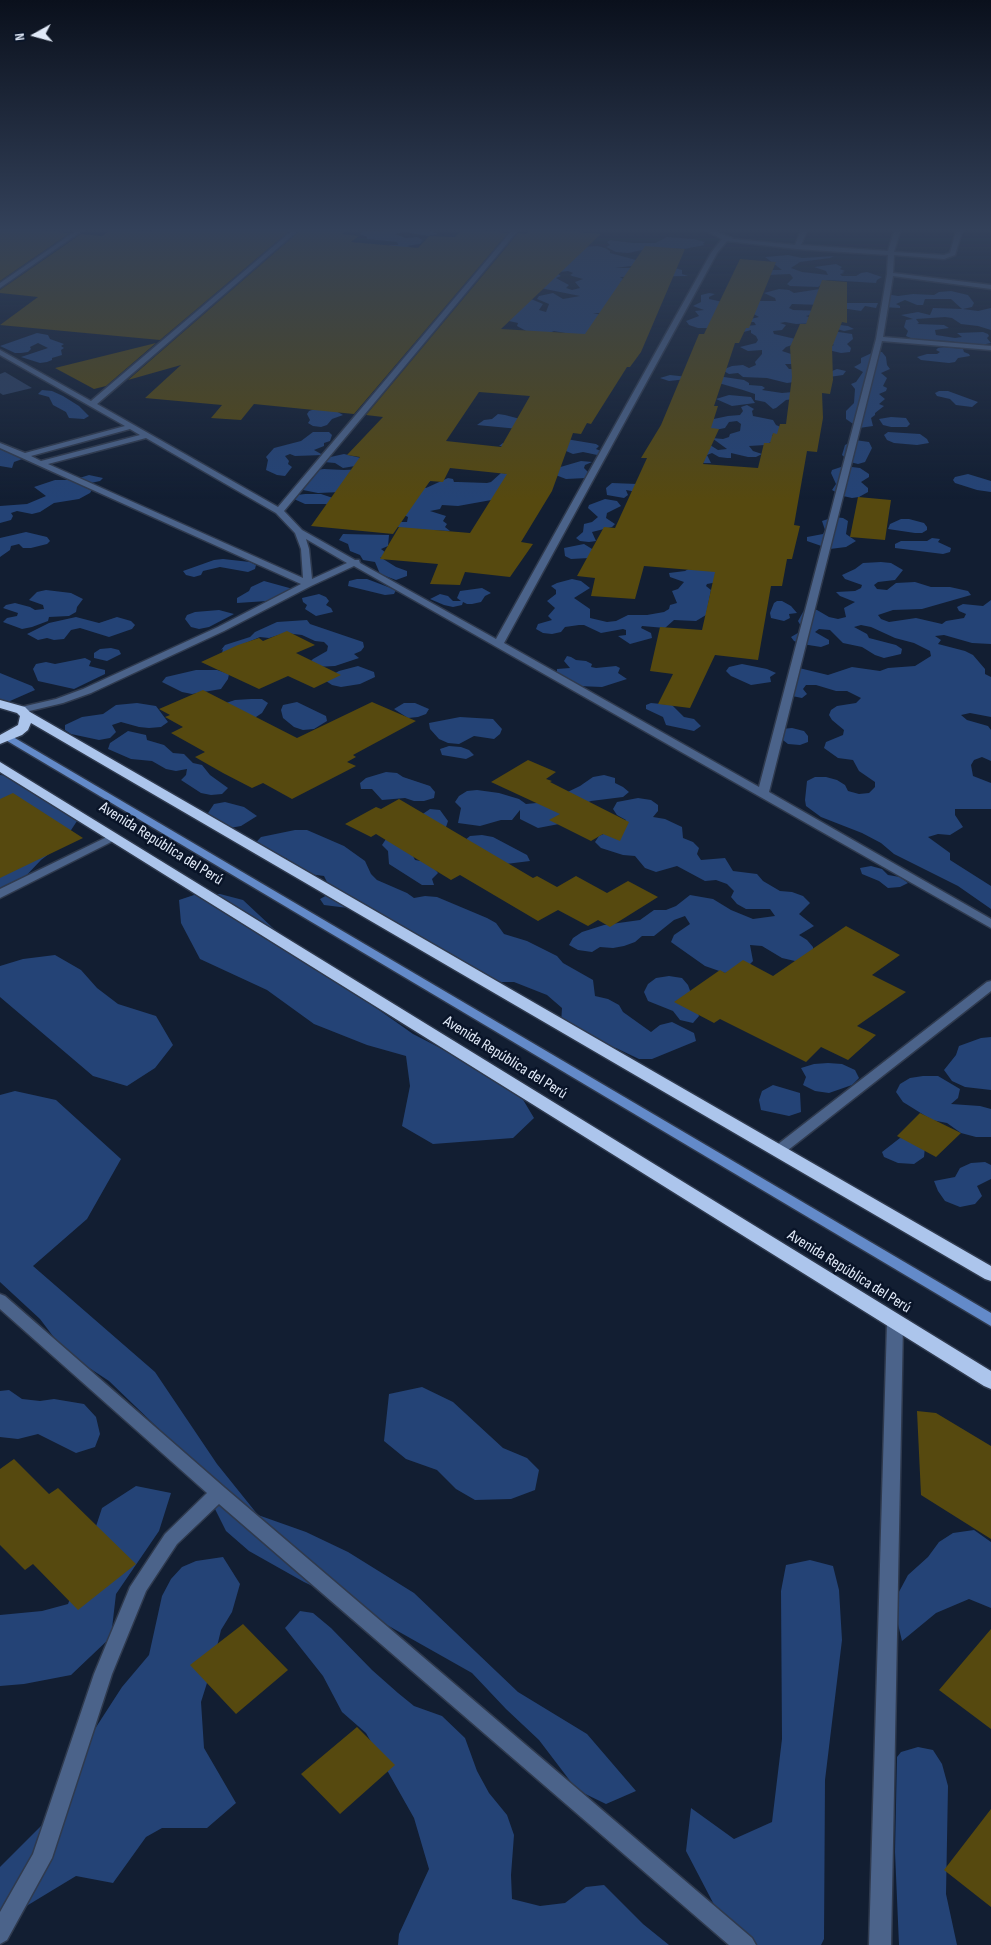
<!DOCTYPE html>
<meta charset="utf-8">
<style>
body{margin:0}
#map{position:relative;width:991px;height:1945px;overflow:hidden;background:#121e32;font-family:"Sofia Sans Condensed",sans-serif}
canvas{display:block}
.north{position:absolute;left:10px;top:10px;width:50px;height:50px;-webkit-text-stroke:4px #091428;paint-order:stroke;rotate:263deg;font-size:14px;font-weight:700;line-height:20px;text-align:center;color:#e0e9f7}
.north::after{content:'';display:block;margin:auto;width:18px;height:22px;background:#e0e9f7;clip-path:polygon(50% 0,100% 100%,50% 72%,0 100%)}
</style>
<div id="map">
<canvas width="991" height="1945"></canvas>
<div class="north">N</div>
</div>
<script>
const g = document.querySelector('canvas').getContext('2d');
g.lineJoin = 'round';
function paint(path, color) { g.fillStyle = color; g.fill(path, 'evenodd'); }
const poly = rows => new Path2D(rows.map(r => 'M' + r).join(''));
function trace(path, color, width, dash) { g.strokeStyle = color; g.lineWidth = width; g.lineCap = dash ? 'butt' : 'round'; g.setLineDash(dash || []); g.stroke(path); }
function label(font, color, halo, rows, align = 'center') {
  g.font = font + ' "Sofia Sans Condensed",sans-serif'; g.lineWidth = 5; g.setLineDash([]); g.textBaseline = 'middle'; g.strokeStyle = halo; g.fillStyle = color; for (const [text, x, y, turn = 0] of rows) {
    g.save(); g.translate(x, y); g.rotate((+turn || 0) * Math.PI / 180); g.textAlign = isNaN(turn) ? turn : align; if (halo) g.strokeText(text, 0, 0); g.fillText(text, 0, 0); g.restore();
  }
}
const green = poly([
 [5,372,32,388,3,395,0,393,0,374]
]);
const forest = poly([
 [382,228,430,228,430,231,438,234,428,236,404,232,395,234,406,238,417,237,423,240,420,244,407,246,413,248,391,247,389,245,398,245,397,242,367,239,367,237,359,234,365,231,380,232,384,230],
 [667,237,694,239,705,242,703,244,705,245,684,249,652,248,628,253,616,252,606,247,610,245,607,242,610,240,633,243,655,243],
 [598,246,605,248,610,251,610,253,640,261,639,265,615,268,675,268,682,270,682,274,688,276,620,277,625,280,620,282,626,283,601,313,593,313,602,315,616,334,571,334,554,331,549,333,528,332,517,326,518,323,509,321,531,299,543,304,539,310,546,312,549,304,537,299,539,296,553,293,563,299,580,296,540,288,558,274,561,276,556,278,569,285,566,288,572,290,580,288,575,282,583,279,572,276,570,275,573,273,568,271,560,272,577,247],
 [788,255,802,258,834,256,830,258,800,262,791,268,802,272,828,275,826,271,814,267,836,264,842,267,840,269,845,271,842,272,844,273,840,274,842,276,856,276,861,273,867,272,882,277,877,280,876,283,827,280,818,287,790,286,787,284,793,278,790,274,767,275,772,270,782,270,765,257],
 [779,289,789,290,794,293,820,289,838,303,878,303,876,308,865,306,861,311,821,305,792,304,789,308,793,310,826,311,806,316,824,323,848,326,854,329,844,331,816,323,796,324,785,322,780,323,786,325,782,330,773,331,774,334,804,341,786,347,782,351,794,355,795,364,785,364,789,369,832,371,837,369,846,371,843,375,787,383,767,378,743,377,738,373,729,374,722,370,732,366,743,365,749,368,756,365,755,362,762,354,762,350,748,351,740,347,756,343,758,340,756,336,751,333,751,330,740,333,736,327,756,325,754,322,738,322,759,317,748,311,758,301,776,301,775,298,764,293],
 [951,291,968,295,974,303,972,307,963,309,978,311,991,308,991,330,978,326,961,324,952,318,945,317,916,319,919,323,917,324,944,325,949,328,935,330,936,335,955,338,962,337,957,333,983,332,988,334,989,336,987,338,991,343,976,346,949,341,915,340,906,336,908,331,904,327,906,320,913,319,901,315,918,312,930,315,933,308,962,309,951,299,925,299,923,305,917,305,905,300,896,304,900,306,900,308,882,307,882,295,886,294,898,296,913,294,934,295,939,292],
 [709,293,715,294,709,297,709,299,723,302,708,328,698,328,689,325,686,321,699,316,695,311,704,310,693,306,701,302,701,295],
 [832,331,852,334,853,339,847,344,851,348,850,352,841,353,824,349,834,345,831,343],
 [37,333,48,335,50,339,64,344,61,346,64,348,61,350,62,355,52,358,52,360,47,362,40,363,21,357,48,348,38,343,30,347,31,349,28,352,21,353,15,353,0,346],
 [944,347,963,349,964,352,969,354,970,356,958,358,955,362,949,363,921,360,917,357,927,354,937,354,940,352,936,350,938,348],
 [874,352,882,352,886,357,887,365,890,369,881,373,887,378,883,386,887,388,886,391,879,394,885,399,879,404,884,406,875,413,875,415,871,418,873,426,859,428,846,419,846,411,854,403,855,389,851,384,856,382,863,372,854,367,861,363,861,358],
 [670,375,688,377,724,377,744,380,749,383,749,385,762,386,765,388,762,390,782,393,793,392,793,399,786,400,776,408,773,409,765,402,755,400,755,394,743,390,722,384,687,379,669,381,660,378],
 [42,390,52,391,63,396,79,406,89,416,84,419,69,418,66,412,53,405,49,397,38,394],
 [939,391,948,391,978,402,972,407,956,405,950,399,937,396,935,393],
 [729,395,751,397,755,403,732,406,716,399],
 [747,405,754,409,752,411,753,416,773,420,776,425,783,428,778,434,772,435,775,440,765,445,749,446,753,451,762,454,756,457,748,457,731,453,731,458,727,458,719,457,712,453,707,455,711,463,703,463,710,445,718,450,727,449,712,438,723,439,729,437,730,434,740,431,741,424,737,421,729,422,725,428,715,430,711,429,709,420,728,416,740,415,743,411,741,407],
 [315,409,336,411,343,415,332,419,327,425,321,427,313,426,308,423,310,420,307,414,309,411],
 [498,414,505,415,524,420,519,429,477,425,484,420,492,419],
 [891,417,906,418,910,424,907,427,891,427,883,425,879,419],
 [313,432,329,432,332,435,330,441,324,443,324,446,314,450,323,455,295,456,290,454,285,456,289,461,288,464,292,467,285,476,277,475,266,470,268,460,266,457,274,448,301,441],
 [888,432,920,434,927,439,929,443,917,445,894,443,887,440,884,435],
 [554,437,596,444,599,446,596,449,608,454,602,456,583,452,573,454,566,451,499,446,503,443,512,444],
 [855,440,869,442,872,448,865,462,858,464,850,462,842,455,845,445],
 [0,449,11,453,28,457,14,462,12,468,0,466],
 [344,454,361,458,355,466,343,468,335,463,324,462,326,458],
 [581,461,592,462,585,465,584,468,589,473,586,478,566,479,553,474,557,468],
 [844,466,860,468,869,474,869,477,861,482,868,488,868,492,859,497,852,498,843,496,832,490,836,484,831,473,832,470],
 [324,469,344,470,366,469,341,492,318,493,303,490,302,488,309,482,308,480,316,470],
 [501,473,509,474,497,499,458,506,442,505,440,509,430,511,446,516,443,521,447,524,445,527,450,531,404,529,393,525,398,522,407,522,408,517,406,516,325,504,305,504,294,499,297,495,305,494,321,494,333,498,432,480,422,487,426,488,448,478,453,479,454,482,458,482,487,483,491,482],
 [968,474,991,481,991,492,977,490,955,483,953,480,955,477],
 [89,475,103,478,100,481,86,484,92,490,90,493,79,499,54,503,40,512,32,514,17,511,11,513,13,516,11,520,0,523,0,506,27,504,46,496,34,487,55,480,73,480],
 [612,483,637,484,637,492,626,490,628,495,624,498,607,495,606,488],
 [605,499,617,501,621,506,607,513,606,518,615,524,612,527,592,532,596,541,589,542,580,541,576,538,583,532,584,524,592,522,598,517,588,508,589,505],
 [834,517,843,518,848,521,846,534,856,541,846,547,830,549,807,541,807,537,823,534,825,530,822,521],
 [901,519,909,519,924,523,927,527,927,530,922,533,915,533,888,529,890,524],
 [26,532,47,537,50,541,47,544,31,548,23,548,19,544,11,546,10,550,0,557,0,538],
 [343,534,389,535,388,546,381,549,385,552,383,557,380,557,396,567,407,571,407,576,396,580,380,574,375,562,363,560,360,555,350,551,348,544,339,540],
 [932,538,940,539,938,542,951,548,950,552,943,554,895,548,895,544,901,541,927,541],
 [584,544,597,552,589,558,571,559,565,556,564,548],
 [223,559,250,562,256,565,255,569,248,572,220,567,203,571,201,575,194,577,186,575,183,571,214,560],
 [881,562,891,563,903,570,895,580,878,582,874,585,877,589,887,590,896,583,915,582,931,587,950,587,968,591,971,595,922,609,893,610,878,615,881,619,889,622,916,618,942,624,946,621,964,618,966,614,959,611,957,607,963,604,983,606,991,600,991,644,972,643,944,635,935,636,941,640,938,644,965,651,973,655,985,669,985,674,991,677,991,717,970,713,961,715,967,720,988,726,991,730,991,761,982,757,974,760,971,765,973,776,991,783,991,809,955,809,955,815,963,827,950,835,938,834,928,837,950,853,950,860,991,886,991,909,958,886,894,854,881,843,862,833,821,817,806,806,805,800,807,781,815,777,826,777,837,780,845,785,848,791,859,794,869,793,875,787,875,782,859,771,853,760,838,758,824,748,826,742,843,735,844,730,832,720,829,715,831,710,837,706,856,703,861,698,847,691,836,691,816,685,806,685,803,689,807,694,802,698,792,696,787,681,793,672,799,668,828,675,852,667,880,671,888,668,915,666,931,656,930,651,914,643,895,638,871,627,861,625,854,627,867,634,869,638,896,645,902,649,901,654,884,658,875,655,862,647,843,643,830,630,819,629,815,632,829,640,829,644,821,647,802,644,794,641,791,637,803,630,798,621,803,612,808,608,817,610,829,617,838,619,846,617,844,608,855,602,840,596,836,592,855,591,861,588,862,585,845,579,842,575,855,569,863,563],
 [690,568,717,568,723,581,707,584,706,586,711,590,706,615,696,621,674,620,665,628,642,626,641,628,651,633,652,638,630,644,618,636,626,635,626,630,623,629,601,633,584,625,579,625,565,627,561,632,552,634,543,633,536,629,538,624,552,620,548,616,555,608,547,601,556,594,556,590,551,586,557,583,572,579,581,581,590,588,574,598,590,609,590,618,607,622,616,621,628,615,647,615,664,612,669,609,670,605,677,603,672,591,678,589,684,582,670,577,669,573,685,571],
 [357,579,367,579,396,590,394,594,385,595,348,586,349,581],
 [264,581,293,589,282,600,237,603,237,598,249,591,251,587],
 [482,588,491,593,485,596,481,602,472,604,467,604,463,602,462,605,453,607,444,605,430,599,440,594,448,596,453,601,461,601,457,598,460,591],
 [46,590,71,593,83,599,77,607,76,612,69,616,49,617,48,621,32,627,22,629,3,622,7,618,17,616,18,613,3,608,6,605,15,603,30,607,35,610,44,609,43,605,29,600,37,592],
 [319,594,326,597,329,601,326,605,331,608,333,612,316,616,305,609,307,605,303,602,302,598],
 [777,601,782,601,791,606,797,613,789,614,790,618,784,621,771,618,770,613,774,603],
 [219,610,234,614,209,627,199,629,191,627,185,619,187,615,195,612],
 [76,617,99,623,117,617,131,621,135,625,132,629,109,637,80,628,71,630,64,639,54,640,47,638,38,640,27,634,49,623],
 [307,620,310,624,363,642,364,647,361,651,354,654,359,658,335,666,316,667,309,663,313,659,327,651,328,646,324,642,315,641,302,635,285,633,269,638,260,637,222,653,223,649,221,650,225,645,250,637,255,632,277,622],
 [111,648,119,650,121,654,107,661,94,658,94,653,100,649],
 [567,656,571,657,576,660,586,661,592,664,591,667,596,668,616,666,620,668,618,673,627,679,602,687,578,686,557,674,557,669,570,668,564,661],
 [85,658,91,661,89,666,105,670,105,674,74,689,38,681,33,669,36,664,46,662,55,664],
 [742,664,767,669,776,673,770,677,771,682,751,685,731,676,726,671,729,667],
 [358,666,374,672,375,677,360,684,341,687,332,685,326,681,330,676,339,671],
 [196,670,217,670,229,674,228,679,221,689,192,694,182,692,162,682,166,677],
 [0,673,32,686,35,690,10,701,0,708],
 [251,699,262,699,268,703,262,713,256,717,246,719,226,703,235,700],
 [297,702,326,716,327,721,314,729,303,730,294,727,283,718,281,710,283,705],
 [137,703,156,706,168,722,161,727,149,728,139,727,121,722,112,725,116,732,110,738,99,740,71,734,65,730,65,725,82,717,103,714,116,705],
 [404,703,415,703,429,709,426,714,418,717,408,718,394,709],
 [651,703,672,705,684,717,694,719,701,726,694,731,666,725,663,717,646,709,646,705],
 [460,717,493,719,502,729,500,734,494,739,474,736,459,744,448,743,439,739,430,729,429,723],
 [792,728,804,731,808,736,808,742,800,745,788,744,774,733,781,729],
 [128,731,146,735,147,740,164,745,173,753,184,754,193,763,202,765,210,775,228,788,222,794,211,795,201,793,181,780,186,775,187,769,176,771,166,769,152,761,131,759,108,749,110,743],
 [449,746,461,747,469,750,474,755,466,759,442,755,440,749],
 [386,772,397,773,403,777,430,786,435,792,434,798,424,801,414,801,405,798,382,800,372,789,361,789,360,783,366,778],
 [0,775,18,777,43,789,77,821,62,844,41,860,22,880,0,891],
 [604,775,615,778,615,783,623,787,629,792,623,797,591,801,573,808,559,824,538,828,520,819,520,810,512,820,501,820,480,826,458,823,461,808,455,802,459,796,467,791,477,790,499,793,519,799,526,804,547,802,580,786,593,777],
 [638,798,651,800,658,805,658,811,653,817,665,819,682,827,683,838,693,842,699,848,697,854,701,860,725,858,733,871,757,874,763,881,780,891,792,892,803,896,810,903,799,914,814,926,799,935,807,940,813,947,813,954,807,960,795,961,782,958,762,946,750,945,753,961,747,967,725,973,705,966,671,942,674,935,690,924,685,916,674,920,654,936,642,936,635,942,624,946,613,948,600,947,592,952,578,950,569,945,573,938,582,932,604,925,640,920,654,910,666,910,676,906,690,895,713,899,731,910,753,919,775,916,770,909,746,909,737,904,731,897,734,891,727,884,716,880,705,881,677,866,656,872,645,868,635,856,623,855,601,848,595,842,599,836,608,832,619,833,626,820,617,815,613,809,617,802],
 [225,802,244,807,257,816,241,826,230,828,206,816,214,804],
 [430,809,440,810,448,821,446,827,412,854,415,860,426,862,433,867,438,873,432,879,434,885,422,885,389,864,388,851,382,845,386,839],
 [295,830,307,830,344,846,365,861,371,874,377,880,407,893,414,898,425,896,437,897,487,918,496,923,504,934,527,941,557,956,563,963,593,980,595,996,608,999,619,1005,623,1012,651,1032,660,1025,672,1022,694,1033,696,1041,652,1059,639,1059,616,1048,602,1047,561,1024,562,1008,547,995,514,982,501,982,478,976,466,963,448,952,348,908,324,905,320,899,329,894,334,888,327,882,324,876,301,873,286,864,287,858,263,859,255,855,250,849,261,837],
 [482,835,493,837,527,855,530,861,506,864,464,841,470,836],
 [871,866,882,869,888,875,900,877,908,883,900,887,888,888,879,881,862,874,860,868],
 [197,894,220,894,243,900,304,957,413,1034,483,1070,519,1093,534,1118,513,1138,433,1144,402,1126,410,1086,406,1056,367,1045,314,1024,267,990,200,959,181,923,179,900],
 [55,955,81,970,97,988,118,1004,156,1016,173,1045,155,1068,127,1086,93,1076,0,997,0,966,23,959],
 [669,976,682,978,688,985,699,1016,693,1023,680,1020,673,1011,648,1001,644,992,648,984,656,978],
 [991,1037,991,1090,965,1087,952,1081,944,1070,956,1055,959,1046,981,1038],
 [828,1063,842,1064,855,1070,859,1078,852,1085,829,1093,815,1091,803,1085,806,1077,801,1068,814,1064],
 [923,1076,938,1076,960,1089,958,1098,951,1104,980,1106,991,1109,991,1137,976,1137,961,1133,947,1123,932,1120,903,1102,896,1092,900,1084,910,1078],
 [773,1085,800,1093,801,1112,789,1116,761,1110,759,1100,762,1091],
 [15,1091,56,1100,121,1159,87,1219,33,1266,155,1372,217,1464,258,1515,306,1532,348,1552,414,1593,518,1692,587,1734,636,1791,606,1804,577,1790,539,1740,506,1709,472,1673,348,1603,304,1582,249,1551,226,1531,204,1487,160,1430,109,1381,65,1352,40,1319,0,1282,0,1095],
 [900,1138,915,1139,925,1147,924,1157,914,1164,898,1163,884,1157,882,1152],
 [985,1162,991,1165,991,1179,977,1186,982,1196,975,1204,960,1207,945,1201,938,1191,934,1181,955,1177,960,1168,971,1163],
 [422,1387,453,1402,503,1448,527,1458,539,1470,535,1490,511,1499,475,1500,456,1489,437,1470,406,1459,384,1441,389,1394],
 [9,1390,22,1399,40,1401,54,1399,84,1404,96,1417,100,1434,95,1447,76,1453,38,1434,18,1439,0,1437,0,1391],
 [136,1486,171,1493,159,1531,116,1594,111,1637,71,1675,24,1684,0,1686,0,1615,42,1611,68,1604,85,1560,102,1508],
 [974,1530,991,1542,991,1608,969,1599,936,1613,902,1641,893,1603,908,1575,928,1557,939,1542,953,1533],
 [223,1557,240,1584,232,1612,221,1630,212,1667,201,1702,204,1748,236,1803,207,1828,162,1828,146,1837,113,1883,76,1876,0,1922,0,1867,43,1824,69,1769,122,1687,149,1655,162,1596,171,1579,182,1567,196,1561],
 [810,1560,833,1566,839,1590,842,1640,825,1780,824,1939,821,1945,744,1945,721,1918,686,1851,691,1808,734,1839,772,1822,782,1739,781,1591,786,1565],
 [300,1611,313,1613,331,1628,372,1670,398,1693,414,1706,442,1716,465,1738,477,1771,489,1793,507,1815,514,1835,511,1875,512,1899,540,1906,565,1903,586,1887,604,1885,643,1924,669,1945,398,1945,399,1934,429,1869,414,1818,366,1733,342,1712,323,1676,285,1628],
 [918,1747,933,1750,942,1764,948,1786,946,1894,957,1945,899,1945,895,1852,897,1757,901,1752]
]);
const building = poly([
 [0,228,5,228,70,233,0,281],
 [153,228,293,228,160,340,0,325,38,297,0,293,0,290,81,234,102,236,112,229,152,232],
 [303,228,350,228,342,234,359,236,351,242,418,248,429,236,455,237,463,229,508,233,354,414,254,404,241,420,211,418,222,405,145,398,181,365,128,380],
 [532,228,601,234,501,329,585,334,645,246,685,249,641,352,630,367,627,367,591,424,587,423,581,434,573,433,552,491,521,542,533,544,510,577,465,572,460,585,430,584,438,564,380,559,399,527,470,533,507,474,450,468,443,482,430,481,393,534,311,526,360,457,347,455,383,417,366,415,518,233,526,234],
 [479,392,530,396,501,447,446,441],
 [740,259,776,262,749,328,746,328,739,343,735,343,714,406,718,406,711,428,719,429,703,464,758,468,764,443,770,443,773,433,777,434,780,424,786,424,792,377,790,347,800,324,806,324,822,280,847,282,847,323,842,322,832,347,833,380,830,394,822,393,823,418,817,452,807,451,794,525,800,526,792,559,787,559,782,586,771,586,758,660,715,655,690,708,658,704,673,674,650,671,660,627,702,630,715,572,644,566,635,599,591,596,595,578,577,576,604,527,615,528,647,458,641,458,661,425,699,334,704,334],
 [156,343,106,386,94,389,55,368],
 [858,497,891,500,885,540,850,537],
 [287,631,315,645,296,653,341,675,314,688,288,676,259,689,201,662,238,645,259,638,263,641],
 [203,690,297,738,372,702,416,721,353,755,356,757,347,762,356,766,292,799,263,783,252,788,223,773,195,757,205,752,171,733,183,727,165,717,170,715,159,709],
 [528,760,556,772,546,779,552,781,550,782,629,822,620,841,603,834,591,841,549,820,560,814,491,782],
 [13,793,83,838,0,878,0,799],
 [399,799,533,878,537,876,557,887,576,876,607,893,628,881,658,897,610,927,598,920,588,926,558,910,538,921,460,875,451,880,376,834,371,837,345,824,376,807,381,809],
 [846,926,900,955,872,975,906,992,857,1026,876,1035,848,1060,821,1047,806,1062,720,1019,714,1023,674,1002,720,970,725,973,743,960,773,976],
 [920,1113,961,1133,936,1157,897,1136],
 [917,1411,936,1413,991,1446,991,1539,921,1495],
 [14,1459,49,1494,58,1488,136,1564,78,1610,33,1564,25,1570,0,1545,0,1469],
 [243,1624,288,1670,236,1714,190,1665],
 [991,1629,991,1729,939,1690],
 [357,1727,395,1765,340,1814,301,1774],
 [991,1809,991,1907,944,1870]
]);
const street = poly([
 [80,228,86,228,0,288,0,283,80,228],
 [295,228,301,228,97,404,278,507,514,228,520,228,284,511,302,530,355,560,359,560,360,563,496,639,711,253,722,239,701,228,707,228,734,239,795,245,802,228,808,228,801,245,888,251,895,228,901,228,894,252,944,255,950,253,957,228,963,228,955,255,944,259,894,255,893,273,991,285,991,289,893,276,883,337,991,346,991,350,882,341,769,792,991,919,991,928,354,566,311,586,224,631,91,693,63,703,21,713,17,712,17,708,56,699,83,689,218,627,301,584,0,448,0,443,25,453,125,426,0,355,0,350,91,401,295,228],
 [727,241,797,249,888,255,887,274,876,339,759,787,504,643,717,253,727,241],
 [130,429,140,435,41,461,31,456,130,429],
 [146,438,276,513,295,533,301,549,303,578,48,464,146,438],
 [306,539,347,563,312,579,309,549,306,539],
 [113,834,119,837,117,839,0,898,0,889,113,834],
 [991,981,991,991,783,1154,773,1154,771,1151,773,1148,987,982,991,981],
 [0,1294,5,1296,225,1488,752,1938,756,1945,729,1945,219,1504,177,1544,146,1591,112,1674,52,1858,7,1940,0,1944,0,1912,33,1854,94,1674,130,1587,165,1534,207,1493,0,1309,0,1294],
 [895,1317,901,1319,903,1323,891,1945,869,1945,887,1323,889,1319,895,1317]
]);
const secondary = poly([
 [8,734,991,1313,991,1326,4,739,3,737,8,734]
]);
const highway = poly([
 [0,700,25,707,30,712,991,1266,991,1281,985,1279,31,723,28,730,22,735,0,744,0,735,18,725,20,716,17,713,0,708,0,700],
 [0,762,991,1371,991,1389,984,1386,0,772,0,762]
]);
const streetNames = [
 ["Avenida República del Perú",161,844,32],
 ["Avenida República del Perú",505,1058,32],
 ["Avenida República del Perú",849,1272,32]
];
paint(green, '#2b3f61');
paint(forest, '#244376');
paint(building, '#56490f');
trace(street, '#2f3a4e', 3);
trace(secondary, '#2f3a4e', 3);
trace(highway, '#2f3a4e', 3);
paint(street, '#4b638a');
paint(secondary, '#638ac9');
paint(highway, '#acc5ec');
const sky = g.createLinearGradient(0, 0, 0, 500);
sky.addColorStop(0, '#0a101c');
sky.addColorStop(0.46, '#33415a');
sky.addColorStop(1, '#33415a00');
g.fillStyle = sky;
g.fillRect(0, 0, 991, 500);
label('16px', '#e0e9f7', '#091428', streetNames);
</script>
